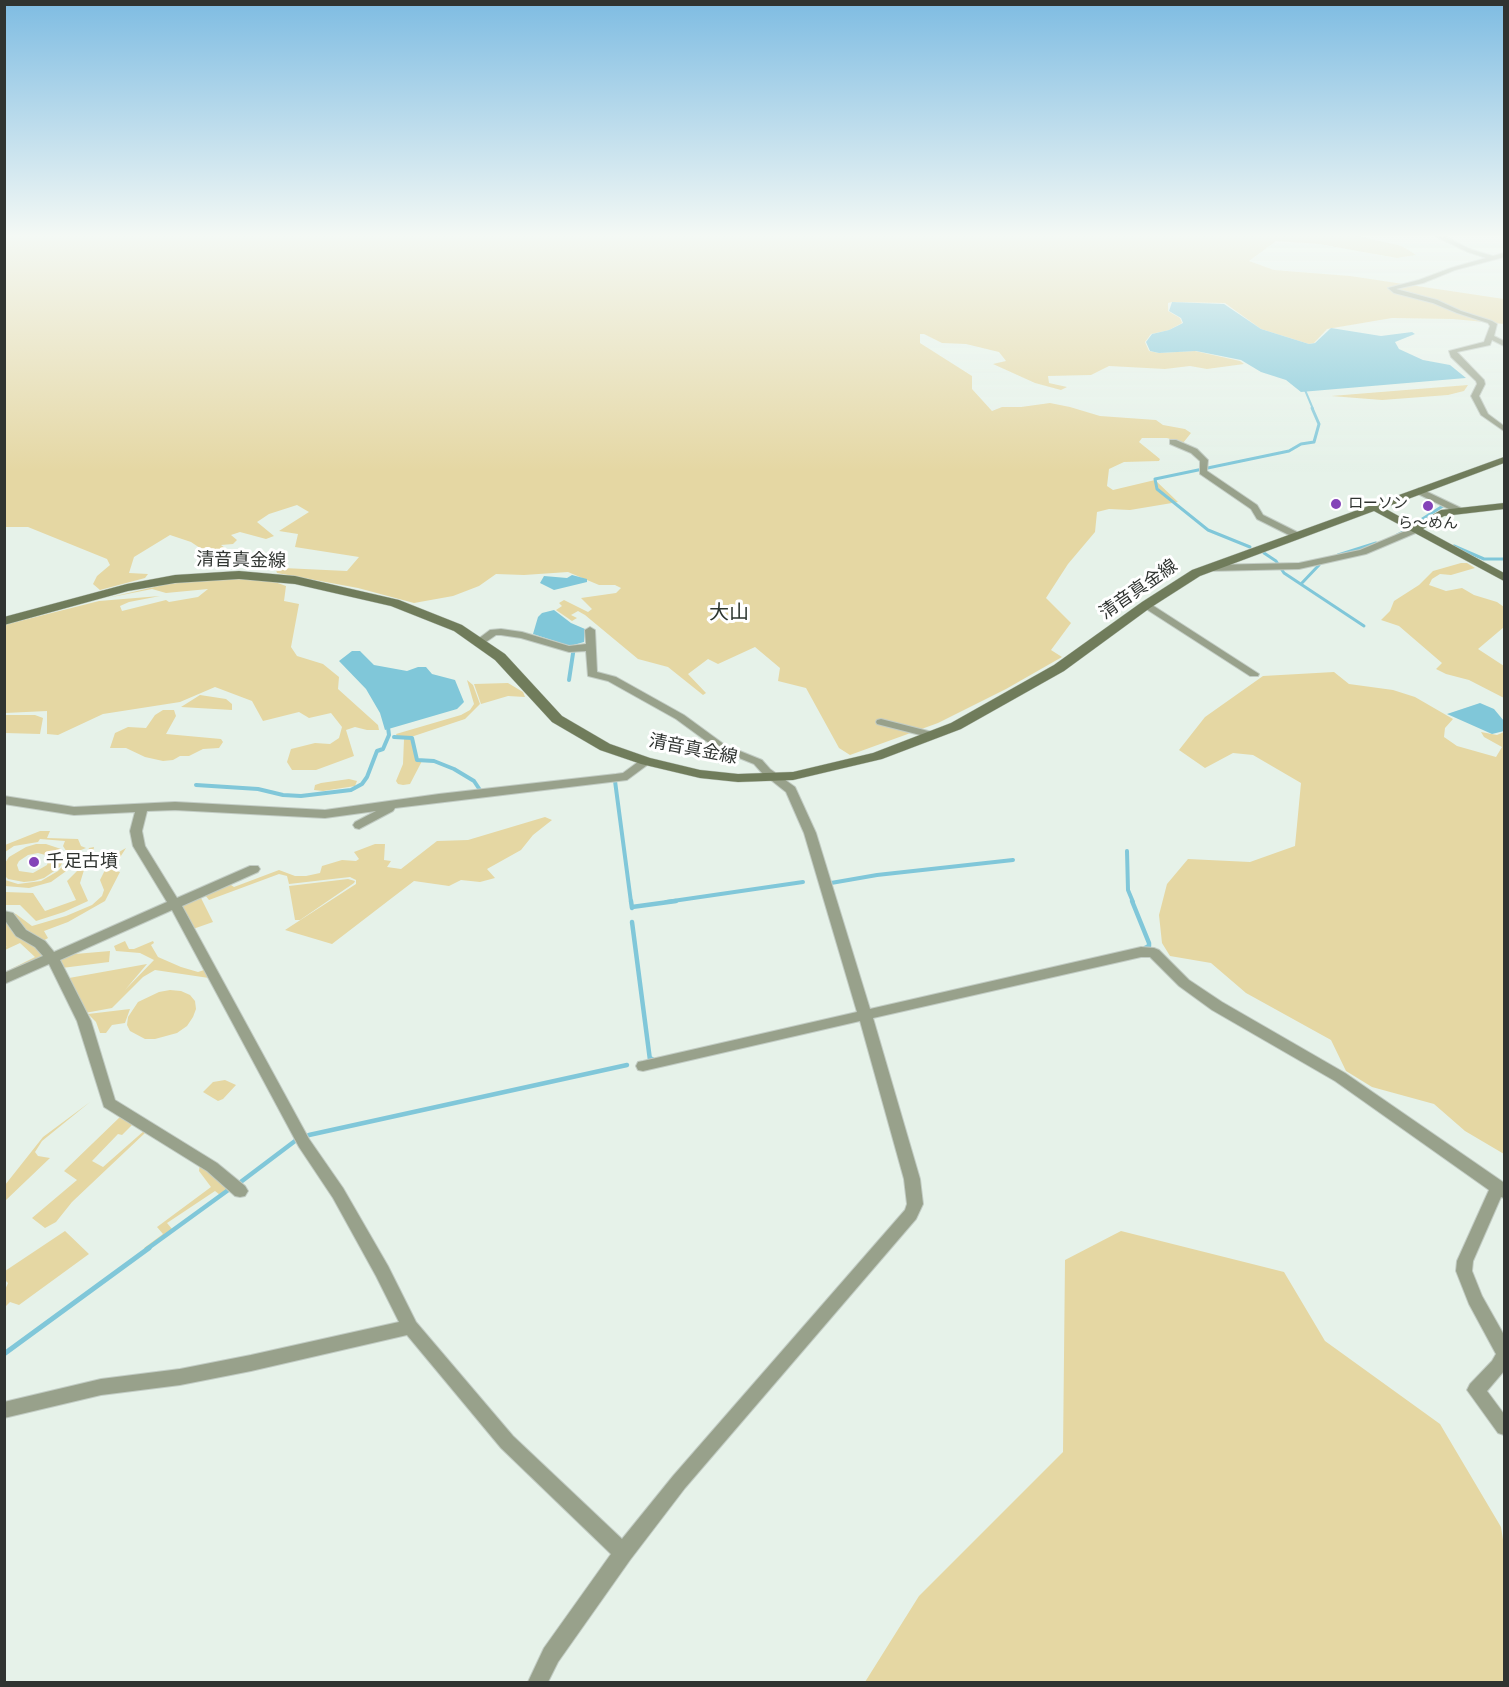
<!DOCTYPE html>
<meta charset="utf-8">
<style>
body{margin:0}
#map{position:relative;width:1509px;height:1687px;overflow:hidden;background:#e6f2e9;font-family:"Varela Round",sans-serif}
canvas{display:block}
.frame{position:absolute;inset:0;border:6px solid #303431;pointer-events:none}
</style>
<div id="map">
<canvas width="1509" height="1687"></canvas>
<div class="frame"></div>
</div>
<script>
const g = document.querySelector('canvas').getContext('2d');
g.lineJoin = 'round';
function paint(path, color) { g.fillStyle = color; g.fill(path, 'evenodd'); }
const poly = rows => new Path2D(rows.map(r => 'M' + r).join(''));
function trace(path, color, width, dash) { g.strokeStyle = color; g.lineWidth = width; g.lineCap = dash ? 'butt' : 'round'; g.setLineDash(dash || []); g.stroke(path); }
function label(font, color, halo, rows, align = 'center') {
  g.font = font + ' "Varela Round","Noto Sans JP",sans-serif'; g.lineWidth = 6; g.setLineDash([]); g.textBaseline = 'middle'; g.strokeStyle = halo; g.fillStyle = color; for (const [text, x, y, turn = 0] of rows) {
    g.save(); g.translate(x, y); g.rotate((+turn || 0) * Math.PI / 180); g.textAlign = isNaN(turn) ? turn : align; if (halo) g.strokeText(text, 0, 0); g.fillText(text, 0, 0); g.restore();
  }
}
const green = poly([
 [5,236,1357,236,1402,246,1416,255,1397,258,1319,244,1276,241,1249,261,1274,270,1350,276,1504,299,1504,324,1453,319,1392,318,1327,329,1314,343,1309,344,1261,329,1225,303,1172,302,1168,303,1168,311,1180,318,1182,323,1169,330,1151,334,1145,342,1149,351,1159,353,1195,351,1240,361,1244,364,1207,369,1190,366,1165,369,1109,366,1091,375,1048,376,1049,383,1067,387,1061,390,1035,383,993,364,1006,361,999,352,966,344,942,343,924,334,920,334,920,343,972,376,972,389,992,411,1002,407,1021,407,1050,403,1070,407,1100,416,1156,420,1163,425,1185,429,1191,433,1183,443,1167,438,1142,438,1139,442,1160,459,1159,461,1124,462,1109,469,1107,486,1113,490,1155,480,1178,502,1130,510,1109,509,1097,512,1095,532,1068,564,1046,598,1071,623,1051,650,1062,657,1006,689,938,723,850,755,839,748,806,688,778,681,780,668,755,647,718,664,708,659,688,674,706,693,703,695,668,667,638,659,585,615,578,611,571,615,577,618,572,621,556,610,562,606,559,603,564,600,588,612,592,609,581,598,616,593,621,588,615,585,599,585,568,572,524,575,496,574,479,586,453,596,414,603,358,588,277,573,276,570,283,568,347,571,359,557,295,547,298,534,279,531,309,512,297,505,269,514,257,522,274,536,266,539,240,532,231,535,237,540,233,544,221,545,229,551,223,554,203,550,191,542,170,535,134,557,129,573,148,574,145,578,100,590,93,584,97,576,110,565,107,559,28,527,5,527],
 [1468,385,1464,391,1448,395,1382,400,1331,396],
 [1461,563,1467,563,1475,568,1451,575,1440,574,1432,579,1429,585,1446,591,1462,588,1474,595,1497,602,1504,607,1504,627,1478,649,1504,666,1504,698,1469,680,1446,674,1436,669,1442,663,1399,626,1381,620,1390,611,1394,601,1419,585,1433,571],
 [226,578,272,581,286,586,284,601,299,604,291,647,297,656,323,664,339,677,338,689,378,725,379,730,367,730,355,727,346,730,354,756,316,770,292,770,287,762,291,749,315,743,330,744,339,738,342,727,331,713,309,718,299,712,263,721,252,701,215,687,180,702,103,714,58,735,47,734,47,711,5,713,4,625,99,601,160,596,129,602,120,606,122,611,166,600,169,602,198,597,208,589,166,593,152,589,107,598,167,584],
 [1334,672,1349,684,1393,690,1415,697,1453,719,1445,728,1444,737,1457,746,1496,757,1502,747,1484,737,1481,732,1497,735,1504,732,1504,1154,1465,1131,1434,1104,1372,1087,1346,1071,1331,1040,1246,993,1211,963,1170,956,1162,943,1159,915,1167,884,1188,859,1250,862,1295,846,1301,783,1253,755,1233,753,1205,768,1179,750,1205,717,1263,676],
 [467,680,473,685,480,704,465,719,411,737,397,736,396,734,461,715,470,710,474,704],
 [508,683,523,692,525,697,508,696,481,704,474,684],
 [200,695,226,699,232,704,232,710,181,707],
 [163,710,174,710,176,716,166,734,221,739,223,742,219,748,203,749,189,756,180,756,173,760,163,761,145,757,126,748,110,748,115,733,128,727,146,728,155,715],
 [5,715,35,715,43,718,40,734,5,733],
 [404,739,411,739,416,761,422,761,410,784,403,785,398,784,396,781,403,764],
 [349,779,357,781,355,786,323,791,314,790,315,785,321,783],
 [545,817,552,820,533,835,521,850,487,869,495,878,480,882,461,880,449,886,414,881,332,944,285,930,356,884,356,880,350,877,289,884,287,876,279,874,209,900,205,895,228,883,234,887,279,870,295,876,306,876,320,873,322,866,342,860,356,861,359,859,354,852,375,844,385,844,384,860,391,861,387,867,401,869,437,841,468,840],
 [40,831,50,831,47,838,78,839,81,846,86,848,81,850,69,869,51,882,29,888,5,886,5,880,18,884,41,881,58,871,66,862,68,854,63,846,65,841,40,839,38,842,14,846,5,852,5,845],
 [36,844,46,844,61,849,64,860,60,867,44,878,34,881,24,882,8,879,5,876,5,863,9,857,26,847],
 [38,853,49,856,47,865,33,873,19,871,17,865,19,861,28,855],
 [94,847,92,858,84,870,80,883,88,901,64,912,36,921,20,905,5,905,5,892,33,893,45,911,76,900,67,881,82,866,89,848],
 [126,848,112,870,120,872,105,901,68,922,44,931,48,938,43,941,28,933,5,912,4,910,16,914,32,926,66,916,92,905,102,896,104,890,100,880,112,856],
 [348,879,355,881,354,883,300,920,295,920,289,886],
 [200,896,213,922,193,929,181,906],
 [5,919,38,946,47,957,5,977,5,972,35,957,20,943,5,950,5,946,7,947,5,945],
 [125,941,129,949,134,949,153,941,154,943,151,945,158,957,181,967,198,972,204,970,209,978,155,970,143,977,112,1008,85,1013,69,978,147,964,125,990,154,960,140,953,116,951,114,946],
 [110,951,109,962,62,968,59,960,75,954],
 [170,990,181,991,190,995,195,1001,196,1009,193,1017,187,1026,177,1033,155,1039,145,1039,130,1031,127,1025,128,1017,138,1002,159,992],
 [130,1009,125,1023,112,1025,106,1033,100,1033,96,1022,88,1014],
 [225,1080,236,1085,223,1099,218,1101,203,1092,213,1082],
 [90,1102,42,1141,35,1152,38,1156,50,1158,5,1201,5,1185,43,1137],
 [121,1116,133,1124,122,1135,118,1134,92,1161,103,1167,145,1130,145,1133,72,1202,56,1222,45,1228,32,1218,77,1180,64,1171],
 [200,1162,230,1187,220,1195,215,1191,167,1223,173,1230,145,1251,144,1248,163,1234,157,1227,211,1187,199,1171],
 [65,1231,89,1254,19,1305,10,1302,5,1307,5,1290,8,1283,5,1280,5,1271],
 [1121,1231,1284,1272,1325,1341,1440,1424,1501,1527,1504,1546,1504,1682,865,1682,919,1596,1063,1452,1065,1260]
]);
const water = poly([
 [1172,302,1224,304,1261,329,1309,344,1315,343,1331,328,1381,336,1412,332,1415,334,1395,342,1399,349,1423,360,1450,365,1466,378,1301,392,1286,380,1261,372,1241,360,1196,351,1159,353,1150,351,1146,342,1152,334,1169,330,1183,323,1181,318,1169,311],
 [572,575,587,579,587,582,554,590,540,583,544,576,567,578],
 [554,610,571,623,585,629,584,642,570,646,533,634,538,617,542,613],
 [352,651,360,651,374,665,407,671,418,667,426,667,432,674,455,680,464,702,457,709,385,730,380,713,366,689,339,661],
 [1480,703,1494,709,1504,721,1504,731,1492,734,1447,714]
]);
const streamFar4 = poly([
 [1305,390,1313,409]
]);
const streamFar3 = poly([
 [1416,523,1446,504],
 [1397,535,1407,530],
 [1454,546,1484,559,1504,559],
 [1250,547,1208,530,1157,489,1155,479,1289,451,1301,444,1314,442,1319,424,1312,408],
 [1264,553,1276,561,1284,573,1364,626],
 [1338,555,1376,543],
 [1301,584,1319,565]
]);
const streamFar2 = poly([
 [569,680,574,647],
 [394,737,412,738,417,760,434,761,454,769,474,781,480,790],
 [615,781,631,902],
 [196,785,258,789,283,795,301,796,351,790,362,784,367,777,377,751,383,749,389,735,388,727],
 [1127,851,1128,890,1133,902],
 [831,883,877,875,1013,860],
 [666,902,803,882]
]);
const streamFar1 = poly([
 [631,901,632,908],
 [1132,901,1149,943,1149,946,1145,948],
 [632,907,676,901],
 [632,922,650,1060,652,1059],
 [238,1184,295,1141,309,1135,627,1065],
 [147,1249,231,1188]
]);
const stream = poly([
 [4,1354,149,1248]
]);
const street = poly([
 [1435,236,1443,236,1472,250,1493,256,1504,253,1504,257,1455,270,1423,283,1396,289,1437,300,1461,311,1492,321,1497,324,1494,336,1504,341,1504,346,1492,340,1490,345,1457,352,1484,380,1485,384,1479,396,1488,414,1504,426,1504,431,1481,415,1471,396,1477,384,1476,381,1451,357,1449,351,1484,342,1490,326,1488,323,1457,313,1433,303,1394,293,1388,288,1419,280,1451,268,1486,258,1468,252,1435,236],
 [1170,440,1176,440,1197,449,1208,460,1207,471,1257,505,1263,515,1299,533,1299,537,1293,537,1257,519,1251,509,1200,474,1200,461,1191,453,1170,444,1170,440],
 [1419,488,1461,508,1462,510,1461,512,1455,512,1416,493,1415,491,1419,488],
 [1415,527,1420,530,1418,532,1366,554,1299,569,1209,571,1204,568,1209,565,1299,563,1360,550,1415,527],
 [1146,602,1149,603,1259,674,1258,676,1250,676,1143,607,1143,603,1146,602],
 [590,627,595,630,597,672,616,677,684,715,725,745,762,760,770,769,795,787,816,833,870,1009,1141,947,1154,948,1159,950,1189,980,1222,1002,1345,1073,1503,1182,1504,1198,1501,1197,1473,1261,1472,1271,1482,1296,1504,1335,1504,1371,1487,1391,1504,1414,1504,1435,1498,1433,1467,1390,1470,1384,1492,1361,1496,1354,1469,1304,1456,1271,1457,1261,1489,1190,1335,1081,1212,1010,1179,986,1150,957,1141,957,873,1018,920,1179,923,1204,916,1219,685,1488,630,1560,558,1662,548,1682,528,1682,544,1648,611,1554,501,1448,407,1335,251,1371,180,1385,101,1395,4,1418,4,1402,101,1379,180,1369,251,1355,399,1322,376,1276,333,1198,299,1147,172,910,60,960,91,1021,115,1100,217,1163,245,1186,248,1191,245,1196,240,1197,235,1196,207,1171,104,1107,77,1021,49,964,4,984,4,973,43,956,35,947,16,936,4,919,4,911,13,913,26,930,45,941,54,952,167,902,133,846,130,831,135,812,74,815,4,804,4,796,74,807,175,802,325,810,439,794,616,774,623,773,642,759,650,759,652,761,650,763,627,780,395,808,393,811,359,829,355,828,353,825,355,822,376,811,325,818,175,810,147,811,142,831,145,846,177,898,250,866,258,866,260,869,258,872,182,906,309,1139,343,1188,388,1266,416,1322,513,1436,622,1539,673,1476,905,1210,907,1204,904,1179,860,1021,643,1071,638,1070,636,1066,638,1062,643,1061,857,1012,804,833,786,792,762,773,754,764,717,749,676,719,608,681,588,676,586,651,569,652,521,638,501,635,496,635,483,644,475,644,474,642,490,630,501,629,522,632,569,646,586,644,585,630,590,627],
 [881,719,936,733,937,735,932,738,877,724,876,722,877,720,881,719]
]);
const secondary = poly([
 [1504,457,1504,463,1384,508,1415,525,1441,510,1504,503,1504,509,1444,516,1423,529,1504,573,1504,581,1374,511,1200,576,1150,608,1064,671,961,729,882,759,793,780,738,782,700,778,641,764,600,750,552,722,495,660,454,631,391,606,295,584,239,579,175,583,128,591,4,625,4,617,127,584,175,575,239,571,295,576,399,600,462,625,505,654,562,716,610,744,650,758,700,770,738,774,793,772,873,753,951,723,1054,665,1142,602,1192,570,1504,457]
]);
const markers = [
 [1336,504,6,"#8444b8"],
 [1428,506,6,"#8444b8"],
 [34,862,6,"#8444b8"]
];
const farPoinames = [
 ["ローソン",1348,504],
 ["ら～めん",1428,524,"center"]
];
const streetNames = [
 ["清音真金線",241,561,1],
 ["清音真金線",1139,590,-35],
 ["清音真金線",693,750,11]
];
const poiNames = [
 ["千足古墳",46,862]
];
const neighbourhoodNames = [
 ["大山",729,614]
];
paint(green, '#e5d7a3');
paint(water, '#80c7d9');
trace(streamFar4, '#80c7d9', 2);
trace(streamFar3, '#80c7d9', 3);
trace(streamFar2, '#80c7d9', 4);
trace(streamFar1, '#80c7d9', 4.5);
trace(stream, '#80c7d9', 5);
trace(street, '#c2ccc4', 2);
trace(secondary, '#c2ccc4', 1);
paint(street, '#98a18b');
paint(secondary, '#707c5b');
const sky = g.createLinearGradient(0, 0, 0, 472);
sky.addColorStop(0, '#7ebce2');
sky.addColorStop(0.5, '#f4f9f5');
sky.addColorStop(1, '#f4f9f500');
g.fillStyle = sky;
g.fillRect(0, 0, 1509, 472);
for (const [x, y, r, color] of markers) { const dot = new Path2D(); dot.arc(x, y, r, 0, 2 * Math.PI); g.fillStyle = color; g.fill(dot); trace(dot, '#fff', 2); }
label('15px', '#303431', '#fff', farPoinames, 'left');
label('18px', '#303431', '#fff', streetNames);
label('18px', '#303431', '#fff', poiNames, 'left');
label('20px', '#2d362f', '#fff', neighbourhoodNames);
</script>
